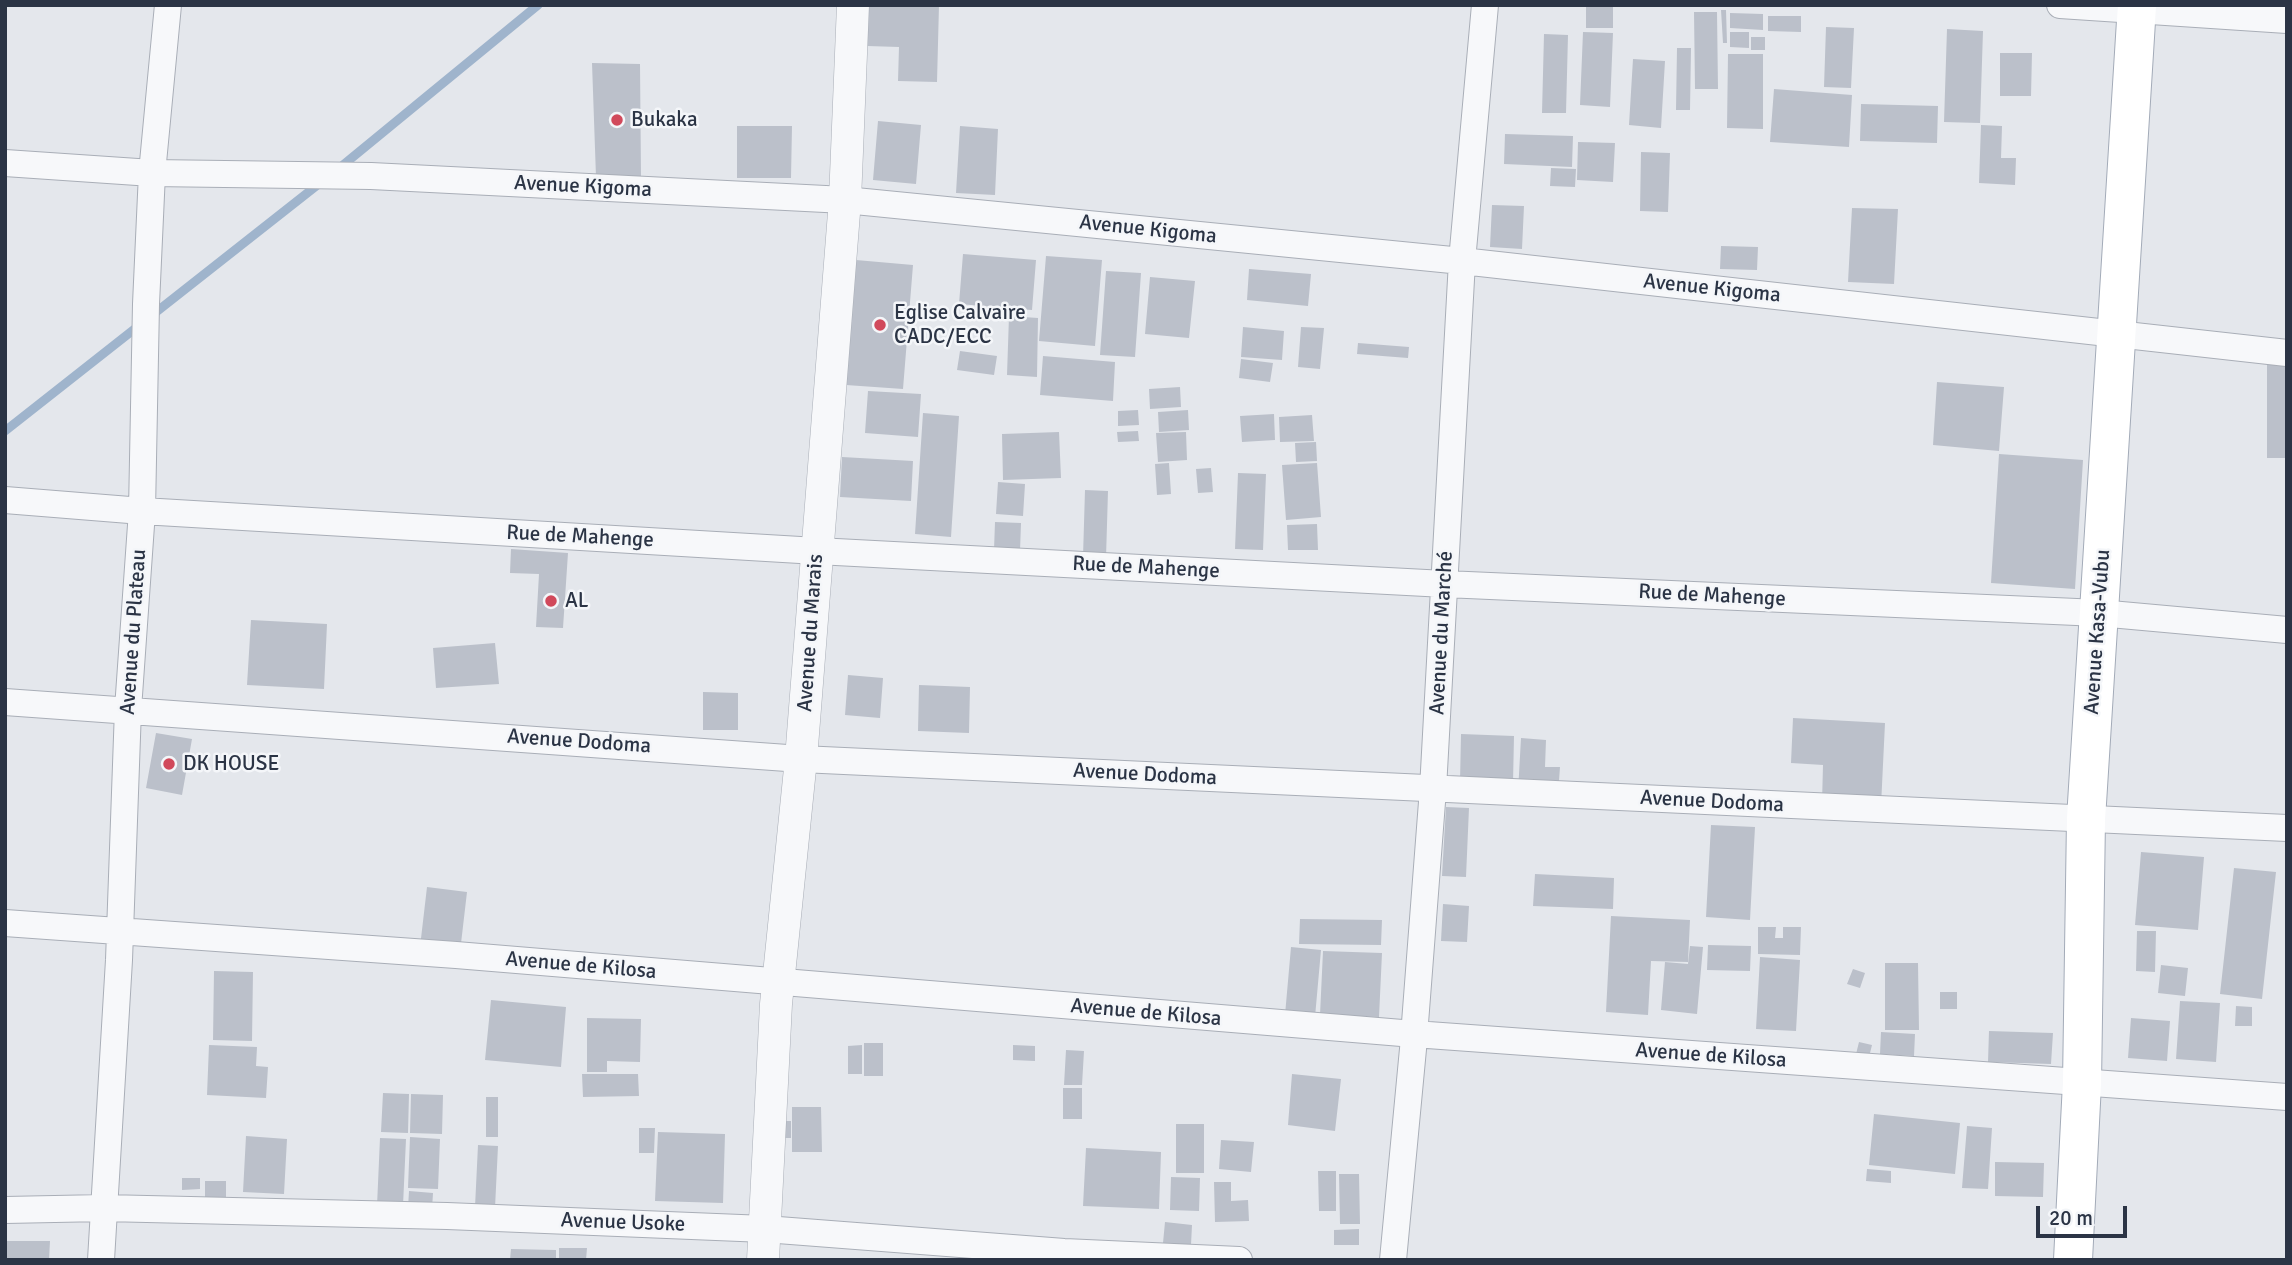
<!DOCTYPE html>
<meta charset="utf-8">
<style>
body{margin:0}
#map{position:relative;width:2292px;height:1265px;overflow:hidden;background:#e4e7ec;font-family:Signika,sans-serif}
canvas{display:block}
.frame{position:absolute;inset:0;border:7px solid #2b3445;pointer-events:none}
.scale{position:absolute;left:2036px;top:1206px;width:91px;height:32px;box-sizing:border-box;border:4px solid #2b3445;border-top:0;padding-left:9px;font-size:21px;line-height:24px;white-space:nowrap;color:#2b3445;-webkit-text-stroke:5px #f4f6f9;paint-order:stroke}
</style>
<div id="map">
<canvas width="2292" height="1265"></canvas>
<div class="frame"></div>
<div class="scale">20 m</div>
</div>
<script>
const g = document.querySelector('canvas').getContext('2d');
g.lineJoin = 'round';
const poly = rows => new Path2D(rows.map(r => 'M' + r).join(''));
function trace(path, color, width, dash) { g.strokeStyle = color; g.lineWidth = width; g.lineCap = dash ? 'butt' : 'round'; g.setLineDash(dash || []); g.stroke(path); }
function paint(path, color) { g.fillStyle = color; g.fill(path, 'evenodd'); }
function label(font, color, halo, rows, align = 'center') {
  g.font = font + ' Signika,sans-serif'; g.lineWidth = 5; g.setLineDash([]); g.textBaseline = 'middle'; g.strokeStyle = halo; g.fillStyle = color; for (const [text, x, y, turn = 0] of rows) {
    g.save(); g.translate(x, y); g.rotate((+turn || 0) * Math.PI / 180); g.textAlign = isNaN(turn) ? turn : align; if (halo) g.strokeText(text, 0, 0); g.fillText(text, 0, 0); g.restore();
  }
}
const stream = poly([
 [337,170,538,5],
 [5,431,320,183]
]);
const building = poly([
 [868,5,939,5,937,82,898,81,899,47,867,46],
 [1586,5,1613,5,1613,28,1586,28],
 [1721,10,1726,10,1727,43,1723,43],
 [1694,12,1717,12,1718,89,1695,89],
 [1730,13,1763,14,1763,30,1730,28],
 [1768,16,1801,16,1801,32,1768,31],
 [1826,27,1854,28,1851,88,1824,87],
 [1947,29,1983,31,1980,123,1944,122],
 [1583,32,1613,33,1610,107,1580,105],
 [1730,32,1749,32,1749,48,1730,47],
 [1544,34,1568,35,1566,113,1542,113],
 [1751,37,1765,37,1765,50,1751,50],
 [1677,48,1691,48,1690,110,1676,110],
 [2000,53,2032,53,2031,96,2000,96],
 [1728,54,1763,54,1763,129,1727,128],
 [1633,59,1665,61,1661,128,1629,125],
 [592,63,640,64,641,178,596,177],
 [1774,89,1852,95,1849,147,1770,142],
 [1861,104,1938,106,1937,143,1860,141],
 [878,121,921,125,916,184,873,180],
 [1981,125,2002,126,2001,158,2016,158,2015,185,1979,183],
 [737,126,792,126,791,178,737,178],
 [960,126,998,129,995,195,956,193],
 [1505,134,1573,136,1572,167,1504,164],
 [1578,142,1615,143,1613,182,1577,180],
 [1641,152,1670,153,1668,212,1640,211],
 [1551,168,1576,169,1575,187,1550,186],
 [1492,205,1524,206,1522,249,1490,247],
 [1852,208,1898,209,1894,284,1848,282],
 [1721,246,1758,247,1757,270,1720,269],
 [963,254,1036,260,1032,310,959,304],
 [1046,256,1102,260,1095,346,1039,341],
 [856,260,913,265,903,389,846,385],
 [1249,269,1311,274,1308,306,1247,300],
 [1106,271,1141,273,1135,357,1100,355],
 [1150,277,1195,281,1189,338,1145,334],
 [1009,316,1038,318,1037,377,1007,375],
 [1243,327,1284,331,1282,360,1241,357],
 [1301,327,1324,328,1320,369,1298,367],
 [1358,343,1409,347,1408,358,1357,354],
 [960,351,997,356,994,375,957,370],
 [1043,356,1115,362,1113,401,1040,395],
 [2267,357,2287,357,2287,458,2267,458],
 [1241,359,1273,363,1270,382,1239,378],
 [1937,382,2004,387,1999,451,1933,445],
 [1180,387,1181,407,1150,409,1149,389],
 [868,391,921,394,918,437,865,433],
 [1138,410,1139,425,1118,426,1118,411],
 [1188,410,1189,430,1159,432,1158,412],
 [923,413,959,416,951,537,915,534],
 [1274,414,1275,440,1242,442,1240,416],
 [1312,415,1314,441,1280,442,1279,417],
 [1138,431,1139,441,1118,442,1117,432],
 [1059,432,1061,478,1003,480,1002,434],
 [1186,432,1187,460,1158,462,1156,433],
 [1316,442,1317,461,1296,462,1295,443],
 [1999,454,2083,460,2075,589,1991,583],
 [842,457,913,461,911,501,840,497],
 [1169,463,1171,494,1157,495,1155,464],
 [1317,463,1321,517,1286,520,1282,465],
 [1211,468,1213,492,1198,493,1196,469],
 [1238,473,1266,474,1263,550,1235,549],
 [998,482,1025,484,1023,516,996,514],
 [1085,490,1108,491,1106,558,1083,557],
 [995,522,1021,523,1020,551,994,550],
 [1317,524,1318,550,1288,550,1287,525],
 [511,549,568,553,563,628,536,627,539,574,510,573],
 [251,620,327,624,324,689,247,685],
 [495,643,499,684,436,688,433,648],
 [848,675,883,678,880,718,845,715],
 [919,685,970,687,969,733,918,731],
 [703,692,738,693,738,730,703,730],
 [1793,718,1885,723,1881,806,1822,803,1823,765,1791,763],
 [156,733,192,739,182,795,146,788],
 [1461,734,1514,736,1513,783,1460,782],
 [1521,738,1546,740,1545,767,1560,767,1558,794,1518,792],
 [1446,807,1469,808,1466,877,1442,876],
 [1711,825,1755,827,1750,920,1706,917],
 [2141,852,2204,857,2198,930,2135,925],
 [2234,868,2276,872,2262,999,2220,994],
 [1535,874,1614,878,1613,909,1533,906],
 [427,887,467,892,460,952,420,947],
 [1443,904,1469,906,1467,942,1441,941],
 [1611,916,1690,920,1688,962,1651,961,1648,1015,1606,1012],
 [1300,919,1382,920,1381,945,1299,944],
 [1758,927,1776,927,1775,938,1783,938,1783,927,1801,927,1800,955,1758,954],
 [2137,931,2156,931,2155,972,2136,971],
 [1708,945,1751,946,1750,971,1707,970],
 [1690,946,1703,947,1697,1014,1661,1010,1665,962,1688,964],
 [1291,947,1321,950,1315,1017,1285,1015],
 [1323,951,1382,953,1379,1017,1320,1015],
 [1760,957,1800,960,1796,1031,1756,1029],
 [1885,963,1918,963,1919,1030,1885,1030],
 [2161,965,2188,968,2185,996,2158,993],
 [1853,969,1865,973,1860,988,1847,984],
 [214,971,253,972,252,1041,213,1040],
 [1940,992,1957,992,1957,1009,1940,1009],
 [491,1000,566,1007,561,1067,485,1060],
 [2180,1001,2220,1003,2216,1062,2176,1059],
 [2236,1006,2252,1007,2252,1026,2235,1026],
 [587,1018,641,1019,640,1062,607,1061,607,1072,587,1072],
 [2131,1018,2170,1021,2167,1061,2128,1058],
 [1989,1031,2053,1033,2051,1064,1988,1062],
 [1881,1032,1915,1034,1914,1056,1880,1054],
 [1859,1042,1872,1045,1869,1057,1856,1054],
 [864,1043,883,1043,883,1076,864,1076],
 [209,1045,257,1047,256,1066,268,1067,266,1098,207,1095],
 [862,1045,862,1074,848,1074,848,1046],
 [1013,1045,1035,1046,1035,1061,1013,1060],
 [1066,1050,1084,1051,1082,1085,1064,1085],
 [582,1074,638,1074,639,1096,583,1097],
 [1292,1074,1341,1079,1335,1131,1288,1125],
 [1063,1088,1082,1088,1082,1119,1063,1119],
 [383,1093,409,1094,408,1133,381,1132],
 [411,1094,443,1095,442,1134,410,1133],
 [486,1097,498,1097,498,1137,486,1137],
 [792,1107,821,1107,822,1152,792,1152],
 [1874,1114,1960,1123,1955,1174,1869,1165],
 [771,1121,791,1121,791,1138,771,1138],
 [1176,1124,1204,1124,1204,1173,1176,1173],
 [1967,1126,1992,1128,1988,1189,1962,1188],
 [639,1128,655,1128,654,1153,639,1153],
 [658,1132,725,1134,723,1203,655,1201],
 [246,1136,287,1139,284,1194,243,1192],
 [410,1137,440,1139,438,1189,408,1188],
 [380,1138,406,1139,403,1206,377,1206],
 [1221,1140,1254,1142,1251,1172,1219,1169],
 [478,1145,498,1146,495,1208,475,1207],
 [1086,1148,1161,1152,1159,1209,1083,1206],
 [1995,1162,2044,1163,2043,1197,1995,1196],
 [1867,1169,1891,1171,1891,1183,1866,1181],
 [1318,1171,1336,1171,1336,1211,1319,1211],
 [1339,1174,1359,1174,1360,1224,1340,1224],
 [1171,1177,1200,1178,1199,1211,1170,1210],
 [182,1178,200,1178,200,1189,182,1190],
 [205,1181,226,1181,226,1207,205,1207],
 [1214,1182,1231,1182,1231,1201,1248,1200,1249,1221,1215,1222],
 [409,1191,433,1193,432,1209,408,1208],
 [1165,1222,1192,1225,1191,1245,1163,1243],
 [1359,1229,1359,1245,1334,1245,1334,1230],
 [5,1241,50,1241,49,1260,5,1260],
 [559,1248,587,1248,586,1260,559,1260],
 [511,1249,556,1250,556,1260,510,1260]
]);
const minor = poly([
 [2060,5,2287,20],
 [5,163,152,173,371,176,845,200,1462,261,2287,353],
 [5,500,142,511,817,551,1445,584,2099,613,2287,630],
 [5,702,801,759,2287,828],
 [5,923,456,955,1414,1034,2287,1097],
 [5,1210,104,1208,447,1216,765,1229,1064,1252,1239,1260],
 [101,1260,119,960,128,709,142,511,146,304,152,173,168,5],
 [1393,1260,1413,1049,1433,789,1462,261,1485,5]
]);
const tertiary = poly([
 [763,1260,776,1004,801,759,845,200,853,5]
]);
const primary = poly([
 [2073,1260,2082,1083,2086,819,2137,5]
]);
const markers = [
 [617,120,7,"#d1495b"],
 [880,325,7,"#d1495b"],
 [551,601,7,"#d1495b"],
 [169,764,7,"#d1495b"]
];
const poiNames = [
 ["Bukaka",631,120],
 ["Eglise Calvaire",894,313],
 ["CADC/ECC",894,337],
 ["AL",565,601],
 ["DK HOUSE",183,764]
];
const streetNames = [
 ["Avenue Kigoma",583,187,3],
 ["Avenue Kigoma",1148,230,6],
 ["Avenue Kigoma",1712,289,6],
 ["Rue de Mahenge",580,537,3],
 ["Rue de Mahenge",1146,568,3],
 ["Rue de Mahenge",1712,596,3],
 ["Avenue du Plateau",134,632,-86],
 ["Avenue Kasa-Vubu",2098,632,-86],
 ["Avenue du Marais",811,633,-86],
 ["Avenue du Marché",1442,633,-87],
 ["Avenue Dodoma",579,742,4],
 ["Avenue Dodoma",1145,775,3],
 ["Avenue Dodoma",1712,802,3],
 ["Avenue de Kilosa",581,966,5],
 ["Avenue de Kilosa",1146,1013,5],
 ["Avenue de Kilosa",1711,1056,4],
 ["Avenue Usoke",623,1223,2]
];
trace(stream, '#9fb4cc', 9);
paint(building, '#bbc0ca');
trace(minor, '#a9aeb7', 28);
trace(tertiary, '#a9aeb7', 33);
trace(primary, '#a3abb8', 40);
trace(minor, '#f7f8fa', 26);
trace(tertiary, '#f7f8fa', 32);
trace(primary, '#fff', 38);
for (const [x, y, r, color] of markers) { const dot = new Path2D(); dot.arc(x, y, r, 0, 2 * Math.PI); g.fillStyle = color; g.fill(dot); trace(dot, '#f4f6f9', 2.5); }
label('21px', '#2b3445', '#f4f6f9', poiNames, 'left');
label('21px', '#2b3445', '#f4f6f9', streetNames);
</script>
